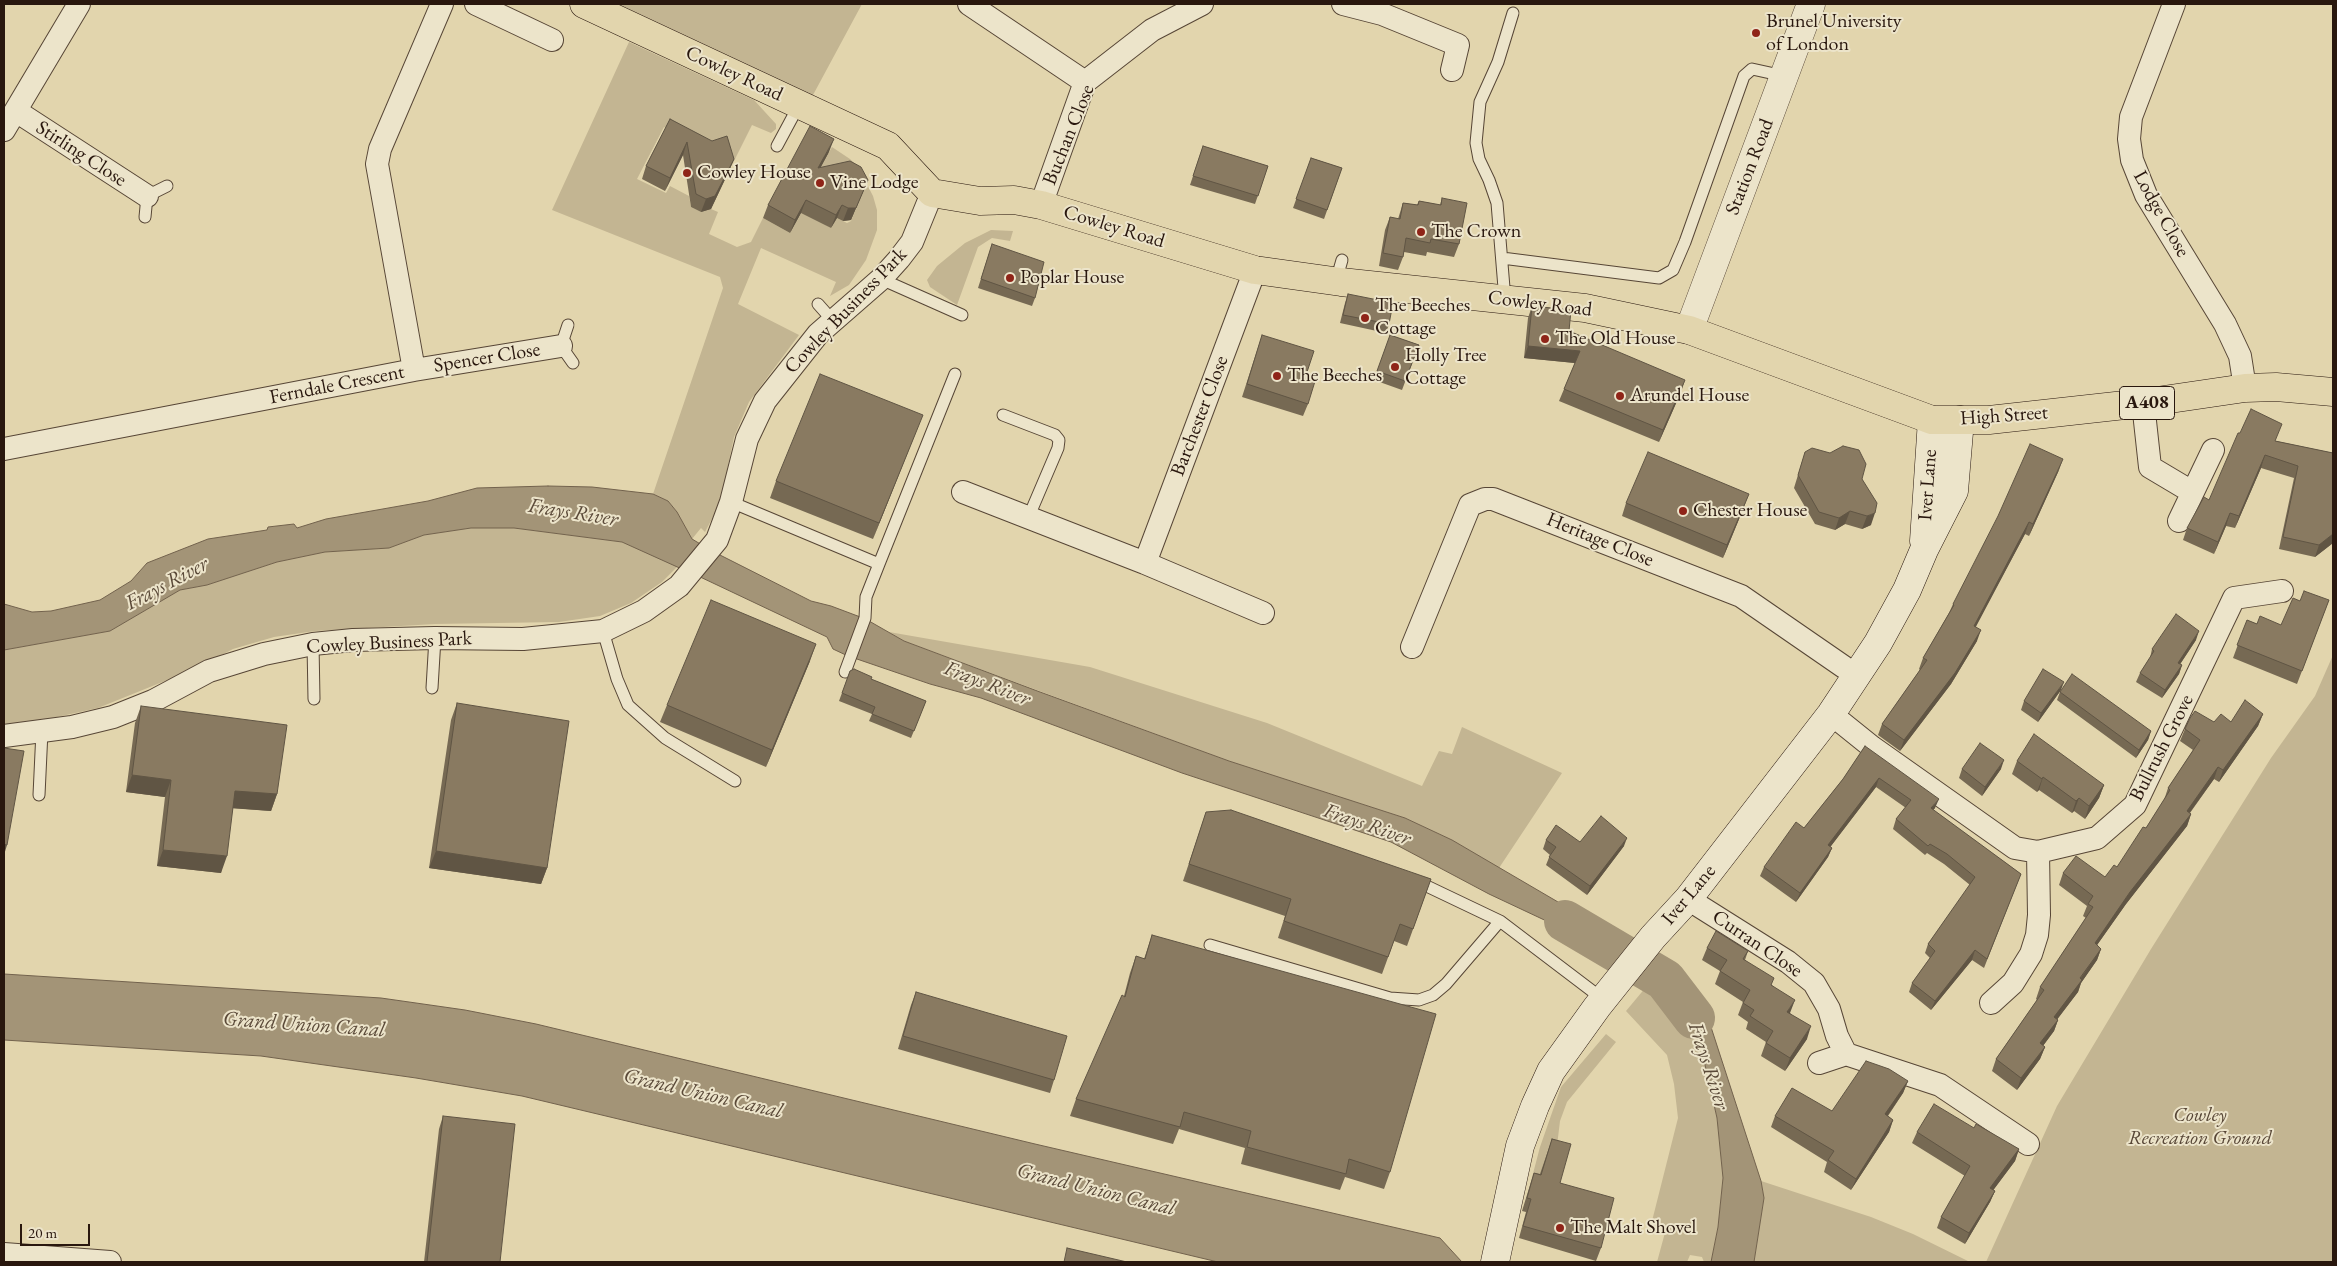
<!DOCTYPE html>
<style>
body{margin:0}
#map{position:relative;width:2337px;height:1266px;overflow:hidden;background:#e2d5ad;font-family:"EB Garamond",serif}
canvas{display:block}
.frame{position:absolute;inset:0;border:5px solid #29170e;pointer-events:none}
.scale{position:absolute;left:20px;top:1224px;width:70px;height:22px;box-sizing:border-box;border:2px solid #29170e;border-top:0;padding-left:6px;font-size:15px;line-height:18px;white-space:nowrap;color:#29170e;-webkit-text-stroke:4px #ece4ca;paint-order:stroke}
</style>
<div id="map">
<canvas width="2337" height="1266"></canvas>
<div class="frame"></div>
<div class="scale">20 m</div>
</div>
<script>
const ctx = document.querySelector('canvas').getContext('2d');
ctx.lineJoin = 'round';
function paint(path, color) { ctx.fillStyle = color; ctx.fill(path, 'evenodd'); }
const poly = rows => new Path2D(rows.map(r => 'M' + r).join(''));
function trace(path, color, width, dash) { ctx.strokeStyle = color; ctx.lineWidth = width; ctx.lineCap = dash ? 'butt' : 'round'; ctx.setLineDash(dash || []); ctx.stroke(path); }
function write(font, color, halo, rows, align = 'center') {
  ctx.font = font + ' "EB Garamond",serif'; ctx.lineWidth = 4; ctx.setLineDash([]); ctx.textBaseline = 'middle'; ctx.strokeStyle = halo; ctx.fillStyle = color; for (const [text, x, y, turn = 0] of rows) {
    ctx.save(); ctx.translate(x, y); ctx.rotate((+turn || 0) * Math.PI / 180); ctx.textAlign = isNaN(turn) ? turn : align; if (halo) ctx.strokeText(text, 0, 0); ctx.fillText(text, 0, 0); ctx.restore();
  }
}
const green = poly([
 [590,4,862,4,806,108],
 [629,42,754,100,776,124,776,129,771,133,752,125,732,165,664,127,637,179,666,193,670,186,689,196,691,207,701,212,711,209,718,212,709,234,737,247,751,242,763,218,790,233,808,201,826,225,831,228,837,218,847,223,851,221,863,192,821,167,832,147,850,159,858,167,873,196,877,210,877,230,866,260,849,285,830,296,836,282,761,248,738,304,799,335,749,402,734,437,724,485,716,511,705,532,701,528,692,539,677,512,668,501,653,494,723,288,720,277,552,210],
 [991,230,1013,231,1010,241,992,238,978,247,957,305,930,287,927,280,937,266,965,243],
 [471,528,514,528,622,542,678,566,662,582,631,603,600,616,559,622,435,624,315,631,274,637,233,649,197,668,98,708,48,719,4,725,4,650,110,631,180,590,207,585,277,562,325,552,389,548,424,535],
 [889,632,1090,667,1267,723,1422,786,1439,751,1452,754,1462,727,1562,773,1499,868,1452,840,1405,818,1229,761,904,641],
 [2333,655,2333,1262,1986,1262,2057,1106,2151,949,2271,758,2315,696],
 [1646,987,1693,1030,1701,1047,1717,1118,1723,1178,1718,1227,1711,1262,1704,1262,1702,1257,1690,1255,1687,1262,1657,1262,1666,1229,1651,1225,1678,1118,1674,1084,1667,1055,1626,1011],
 [1606,1034,1616,1042,1567,1102,1560,1121,1556,1154,1536,1187,1530,1185,1540,1147,1561,1087],
 [1761,1181,1871,1217,1913,1234,1970,1262,1754,1262,1764,1198]
]);
const water = poly([
 [548,486,592,487,653,494,668,501,677,512,692,539,702,545,684,570,622,542,514,528,471,528,424,535,389,548,325,552,277,562,207,585,180,590,110,631,4,650,4,604,32,612,51,611,100,600,131,581,147,563,208,539,267,530,268,527,294,524,297,528,326,519,428,501,477,488,548,486],
 [714,552,811,601,831,606,863,618,848,656,833,649,827,637,696,575,714,552],
 [869,621,904,641,1040,692,1229,761,1405,818,1452,840,1623,940,1606,959,1555,925,1489,894,1391,842,1182,773,981,698,930,684,854,658,869,621],
 [1667,962,1699,998,1710,1024,1761,1181,1764,1198,1754,1262,1711,1262,1718,1227,1723,1178,1717,1118,1701,1047,1693,1030,1646,987,1667,962],
 [4,974,381,998,465,1010,536,1024,1035,1144,1440,1238,1462,1262,1218,1262,522,1096,416,1078,261,1056,4,1040,4,974]
]);
const river = poly([
 [1565,921,1665,980,1694,1018]
]);
const service = poly([
 [777,146,799,105],
 [145,217,147,196,167,186],
 [1502,258,1659,278,1673,270,1685,242,1744,76,1752,69,1784,76],
 [881,279,962,315],
 [1336,281,1342,260],
 [1505,300,1497,203,1489,180,1479,159,1476,143,1480,102,1498,62,1513,13],
 [818,304,833,321],
 [568,325,561,346,573,363],
 [1003,415,1055,435,1059,440,1058,448,1029,516],
 [731,502,879,564,955,374],
 [603,631,617,679,628,705,665,738,735,781],
 [313,644,314,699],
 [845,672,865,618,866,597,879,564],
 [432,688,435,638],
 [39,795,42,731],
 [1414,880,1500,921,1604,1000],
 [1210,945,1390,998,1419,1000,1433,995,1446,984,1500,921]
]);
const minor = poly([
 [476,4,552,40],
 [969,4,1085,82],
 [1343,4,1382,14,1458,45,1452,70],
 [2174,4,2131,117,2129,139,2132,160,2146,195,2225,324,2240,356,2245,388],
 [16,111,147,196],
 [4,130,79,4],
 [1041,205,1085,82,1152,30,1202,4],
 [414,370,561,346],
 [2143,403,2150,467,2192,492],
 [4,449,414,370,377,164,380,149,442,4],
 [963,492,1145,563,1263,613],
 [2179,521,2213,450],
 [1145,563,1255,270],
 [1412,647,1470,505,1485,499,1493,499,1741,596,1857,676],
 [1831,714,1872,747,2015,848,2038,852,2097,838,2135,805,2234,598,2282,591],
 [4,736,72,727,113,717,153,701,209,671,264,654,313,644,353,640,435,638,523,639,603,631,644,611,679,586,717,540,731,502,747,439,765,401,818,334,881,279,899,259,912,242,932,193],
 [1688,899,1788,962,1814,983,1829,1009,1837,1036,1846,1054,1940,1085,2028,1144],
 [1991,1003,2013,983,2031,954,2037,935,2039,915,2038,852],
 [1819,1063,1846,1054],
 [4,1254,110,1262]
]);
const tertiary = poly([
 [1689,330,1811,4]
]);
const secondary = poly([
 [1924,541,1932,420],
 [1495,1262,1520,1146,1535,1106,1551,1071,1597,1007,1653,937,1688,899,1831,714,1878,643,1907,590,1924,550,1954,491,1960,420]
]);
const primary = poly([
 [584,4,888,146,932,193,980,201,1014,200,1041,205,1255,270,1341,282,1585,308,1689,330,1932,420,1989,420,2143,403,2245,388,2276,387,2333,392]
]);
const wall = poly([
 [670,119,734,159,729,171,711,209,701,212,691,207,683,155,665,191,642,179,646,166],
 [1203,146,1268,166,1255,204,1190,185],
 [829,152,821,167,868,180,851,220,843,221,837,218,831,228,801,213,790,233,763,218,768,205],
 [1311,158,1342,168,1324,219,1293,208],
 [1442,198,1459,244,1454,257,1427,252,1426,256,1404,252,1403,257,1398,270,1379,266,1385,230,1390,217,1398,219,1403,203,1417,205,1419,201,1440,205],
 [992,244,1035,298,1032,306,978,288],
 [1348,294,1389,324,1386,333,1340,323,1345,303],
 [1532,306,1569,331,1681,392,1659,442,1559,401,1575,363,1524,358,1528,318],
 [1262,335,1308,404,1303,416,1242,397],
 [1390,335,1419,345,1402,390,1374,380],
 [916,432,873,539,770,498,776,481],
 [2276,441,2333,453,2333,543,2315,557,2279,549,2294,478,2261,468,2235,528,2226,526,2214,554,2183,540,2187,528,2209,500],
 [1805,452,1862,479,1871,525,1862,529,1845,524,1835,530,1815,524,1794,488],
 [2059,470,2029,536,2025,534,1975,627,1977,641,1951,684,1900,751,1878,735,1882,724,1920,670,1919,669,1923,658,1949,613,1953,604],
 [1626,503,1744,507,1723,558,1622,516],
 [2329,600,2297,684,2233,658,2247,620,2257,624,2281,625,2300,601],
 [2196,640,2180,664,2182,665,2179,674,2162,698,2136,682,2140,673,2150,658,2152,649],
 [810,661,766,767,660,722,667,705],
 [850,671,926,701,911,738,869,721,872,714,839,701],
 [2061,690,2038,722,2021,710,2024,701],
 [2060,692,2151,731,2148,740,2136,758,2057,700],
 [457,703,547,868,541,884,429,868,451,720],
 [141,706,277,794,271,811,233,808,221,873,157,866,165,797,126,792,135,723],
 [2263,714,2258,726,2219,782,2214,779,2190,813,2191,814,2187,826,2126,904,2097,945,2101,949,2097,960,2081,983,2078,992,2057,1019,2058,1020,2054,1031,2043,1046,2045,1047,2040,1059,2017,1090,1992,1071,1996,1059,2037,1000,2036,999,2040,987,2086,918,2083,916,2087,906,2059,885,2063,873,2105,877,2117,867,2146,828,2164,800,2168,788,2193,750,2180,741,2185,729,2214,722,2231,722],
 [1865,746,1935,808,1933,810,2021,874,1984,968,1972,960,1931,1010,1909,992,1912,983,1930,958,1925,953,1928,944,1970,885,1944,864,1927,853,1925,855,1893,829,1896,819,1906,808,1876,787,1830,847,1832,848,1828,857,1796,902,1760,876,1764,867,1804,828,1843,779],
 [2017,761,2104,785,2099,798,2085,819,2074,811,2072,813,2039,790,2037,792,2012,774],
 [1962,769,2001,769,1982,796,1959,778],
 [1206,812,1431,879,1407,946,1394,941,1382,974,1278,938,1285,916,1183,881],
 [1546,840,1580,842,1624,846,1587,895,1546,865,1550,855,1543,849],
 [1152,935,1390,1172,1384,1189,1345,1177,1340,1190,1241,1164,1245,1148,1179,1129,1173,1144,1070,1116,1076,1099,1124,996,1130,973,1136,956,1144,959],
 [1707,948,1748,951,1745,960,1772,985,1807,1039,1785,1071,1761,1056,1766,1042,1746,1029,1748,1022,1738,1015,1743,1002,1715,984,1720,971,1702,960],
 [916,992,1054,1080,1050,1093,898,1049,911,1005],
 [1908,1081,1903,1093,1888,1116,1893,1120,1889,1132,1851,1190,1824,1172,1827,1162,1771,1127,1775,1116,1832,1111],
 [443,1116,500,1262,424,1262,439,1129],
 [1974,1128,2019,1149,2015,1161,1993,1190,1995,1191,1990,1202,1965,1244,1937,1228,1941,1217,1965,1176,1912,1143,1917,1132],
 [1552,1139,1560,1183,1601,1248,1596,1261,1519,1238,1526,1212,1522,1211,1530,1185,1534,1173,1540,1174]
]);
const shadedWall = poly([
 [834,139,829,152,813,181,818,168],
 [687,142,683,155,665,191,670,178],
 [734,159,729,171,711,209,701,212,706,199],
 [868,180,851,220,843,221,848,208],
 [806,200,801,213,790,233,795,220],
 [842,205,837,218,831,228,836,215],
 [1528,346,1580,351,1575,363,1524,358],
 [1685,380,1681,392,1659,442,1663,430],
 [923,415,916,432,873,539,879,523],
 [2265,455,2261,468,2235,528,2239,516],
 [2063,459,2059,470,2029,536,2033,524],
 [1749,494,1744,507,1723,558,1727,545],
 [1850,511,1845,524,1835,530,1839,518],
 [1875,513,1871,525,1862,529,1867,516],
 [2230,513,2226,526,2214,554,2218,542],
 [2029,522,2025,534,1970,638,1974,626],
 [2333,534,2333,543,2315,557,2319,545],
 [1981,630,1977,641,1951,684,1900,751,1904,740],
 [2199,631,2196,640,2175,672,2178,663],
 [816,644,810,661,766,767,772,750],
 [2182,665,2179,674,2162,698,2165,690],
 [2064,682,2061,690,2038,722,2041,713],
 [2263,714,2258,726,2219,782,2223,770],
 [2151,731,2148,740,2136,758,2139,750],
 [2004,760,2001,769,1982,796,1985,787],
 [2218,767,2214,779,2182,823,2187,811],
 [132,775,171,780,165,797,126,792],
 [2043,777,2039,790,2037,792,2042,779],
 [1879,778,1876,787,1825,854,1828,845],
 [2104,785,2099,798,2085,819,2089,806],
 [235,791,277,794,271,811,229,808],
 [2079,798,2074,811,2072,813,2076,801],
 [1939,799,1935,808,1927,817,1931,808],
 [2191,814,2187,826,2126,904,2090,955,2095,943,2130,892],
 [1627,838,1624,846,1587,895,1590,886],
 [4,844,7,845,4,855],
 [1832,848,1828,857,1796,902,1800,893],
 [163,850,227,856,221,873,157,866],
 [436,851,547,868,541,884,429,868],
 [2101,949,2097,960,2081,983,2078,992,2050,1029,2054,1017],
 [1975,950,1972,960,1931,1010,1935,1001],
 [1795,1000,1790,1013,1783,1025,1787,1012],
 [2058,1020,2054,1031,2036,1055,2040,1043],
 [1811,1026,1807,1039,1785,1071,1790,1058],
 [2045,1047,2040,1059,2017,1090,2021,1078],
 [1908,1081,1903,1093,1881,1125,1885,1114],
 [1893,1120,1889,1132,1851,1190,1856,1179],
 [2019,1149,2015,1161,1986,1200,1990,1188],
 [1995,1191,1990,1202,1965,1244,1969,1233]
]);
const building = poly([
 [670,119,712,141,727,136,734,159,715,196,706,199,696,194,687,142,670,178,646,166,670,119],
 [810,126,834,139,818,168,850,161,861,167,868,180,856,208,848,208,842,205,836,215,806,200,795,220,768,205,810,126],
 [1203,146,1268,166,1258,196,1193,176,1203,146],
 [1311,158,1342,168,1327,210,1296,199,1311,158],
 [1442,198,1467,203,1459,244,1431,239,1430,243,1406,238,1403,257,1383,253,1390,217,1400,219,1403,203,1418,205,1419,201,1441,205,1442,198],
 [992,244,1044,262,1035,298,981,279,992,244],
 [1348,294,1393,303,1389,324,1343,315,1348,294],
 [1532,306,1571,310,1569,331,1685,380,1663,430,1564,389,1580,351,1528,346,1532,306],
 [1262,335,1314,351,1306,375,1316,378,1308,404,1247,384,1262,335],
 [1390,335,1419,345,1405,381,1377,371,1390,335],
 [820,374,923,415,879,523,776,481,820,374],
 [2251,409,2282,424,2275,441,2333,453,2333,534,2319,545,2283,537,2298,466,2265,455,2239,516,2230,513,2218,542,2187,528,2204,497,2209,500,2238,433,2240,433,2251,409],
 [2030,444,2063,459,2033,524,2029,522,1974,626,1981,630,1955,673,1904,740,1882,724,1927,660,1923,658,1954,605,1953,604,1998,516,2030,444],
 [1843,446,1859,450,1866,464,1862,479,1877,503,1875,513,1867,516,1850,511,1839,518,1819,512,1798,475,1805,452,1812,448,1830,453,1843,446],
 [1648,452,1749,494,1727,545,1626,503,1648,452],
 [2304,591,2329,600,2302,671,2237,645,2247,620,2257,624,2260,616,2281,625,2293,598,2300,601,2304,591],
 [711,600,816,644,772,750,667,705,711,600],
 [2176,614,2199,631,2178,663,2182,665,2165,690,2140,673,2154,651,2152,649,2176,614],
 [854,669,872,677,871,679,926,701,914,731,872,714,875,707,842,693,850,671,854,669],
 [2043,669,2064,682,2041,713,2024,701,2043,669],
 [2072,674,2151,731,2139,750,2060,692,2072,674],
 [2245,700,2263,714,2223,770,2218,767,2187,811,2191,814,2130,892,2095,943,2101,949,2080,978,2082,980,2054,1017,2058,1020,2040,1043,2045,1047,2021,1078,1996,1059,2044,990,2040,987,2093,907,2088,904,2093,896,2063,873,2076,856,2105,877,2114,865,2117,867,2143,827,2146,828,2170,790,2168,788,2200,740,2185,729,2190,718,2195,711,2214,722,2221,714,2231,722,2245,700],
 [457,703,569,721,547,868,436,851,457,703],
 [141,706,287,725,277,794,235,791,227,856,163,850,171,780,132,775,141,706],
 [2034,734,2104,785,2089,806,2079,798,2076,801,2043,777,2042,779,2017,761,2034,734],
 [1980,743,2004,760,1985,787,1962,769,1980,743],
 [1865,746,1939,799,1931,808,2021,874,1987,959,1975,950,1935,1001,1912,983,1935,951,1928,944,1975,877,1947,854,1930,844,1928,846,1896,819,1911,800,1879,778,1828,845,1832,848,1800,893,1764,867,1796,822,1804,828,1843,779,1865,746],
 [4,748,24,751,7,845,4,844,4,748],
 [1231,810,1431,879,1413,929,1400,924,1388,957,1284,921,1291,899,1189,864,1206,812,1231,810],
 [1601,816,1627,838,1590,886,1549,857,1556,847,1546,840,1556,825,1580,842,1601,816],
 [1716,931,1748,951,1743,959,1774,978,1771,985,1795,1000,1787,1012,1811,1026,1790,1058,1766,1043,1773,1031,1750,1016,1754,1010,1743,1003,1750,990,1720,971,1727,960,1707,948,1716,931],
 [1152,935,1436,1014,1390,1172,1349,1159,1346,1174,1247,1147,1251,1131,1184,1112,1180,1127,1076,1099,1122,995,1125,997,1136,956,1145,959,1152,935],
 [916,992,1067,1036,1054,1080,903,1036,916,992],
 [1866,1061,1889,1069,1908,1081,1885,1114,1893,1120,1856,1179,1828,1160,1834,1151,1775,1116,1792,1088,1832,1111,1866,1061],
 [1934,1104,1974,1128,1976,1124,2019,1149,1990,1188,1995,1191,1969,1233,1941,1217,1970,1166,1917,1132,1934,1104],
 [443,1116,515,1124,500,1262,427,1262,443,1116],
 [1552,1139,1571,1144,1560,1183,1614,1198,1601,1248,1523,1226,1531,1199,1527,1198,1534,1173,1541,1175,1552,1139],
 [1067,1248,1127,1262,1064,1262,1067,1248]
]);
const markers = [
 [1756,33,5,"#8f2418"],
 [687,173,5,"#8f2418"],
 [820,183,5,"#8f2418"],
 [1421,232,5,"#8f2418"],
 [1010,278,5,"#8f2418"],
 [1365,318,5,"#8f2418"],
 [1545,339,5,"#8f2418"],
 [1395,367,5,"#8f2418"],
 [1277,376,5,"#8f2418"],
 [1620,396,5,"#8f2418"],
 [1683,511,5,"#8f2418"],
 [1560,1228,5,"#8f2418"]
];
const shields = [
 [2147,403,55]
];
const shieldNames = [
 ["A408",2147,403]
];
const poiNames = [
 ["Brunel University",1766,22],
 ["of London",1766,45],
 ["Cowley House",697,173],
 ["Vine Lodge",830,183],
 ["The Crown",1431,232],
 ["Poplar House",1020,278],
 ["The Beeches",1375,306],
 ["Cottage",1375,329],
 ["The Old House",1555,339],
 ["Holly Tree",1405,356],
 ["Cottage",1405,379],
 ["The Beeches",1287,376],
 ["Arundel House",1630,396],
 ["Chester House",1693,511],
 ["The Malt Shovel",1570,1228]
];
const streetNames = [
 ["Cowley Road",734,74,25],
 ["Buchan Close",1069,135,-68],
 ["Stirling Close",81,154,33],
 ["Station Road",1750,167,-69],
 ["Lodge Close",2161,214,61],
 ["Cowley Road",1114,227,17],
 ["Cowley Road",1540,304,7],
 ["Cowley Business Park",846,311,-46],
 ["Spencer Close",487,358,-9],
 ["Ferndale Crescent",337,385,-11],
 ["Barchester Close",1200,416,-69],
 ["High Street",2004,416,-4],
 ["Iver Lane",1928,485,-86],
 ["Heritage Close",1600,540,22],
 ["Cowley Business Park",389,643,-3],
 ["Bullrush Grove",2162,748,-63],
 ["Iver Lane",1689,895,-50],
 ["Curran Close",1757,944,34]
];
const parkNames = [
 ["Cowley",2200,1116],
 ["Recreation Ground",2200,1139]
];
const waterNames = [
 ["Frays River",573,513,9],
 ["Frays River",167,584,-28],
 ["Frays River",987,684,21],
 ["Frays River",1367,825,19],
 ["Grand Union Canal",304,1025,4],
 ["Frays River",1708,1066,72],
 ["Grand Union Canal",703,1094,13],
 ["Grand Union Canal",1096,1190,14]
];
paint(green, '#c3b592');
paint(water, '#a39477');
trace(water, '#72624d', 1);
trace(river, '#a39477', 42);
trace(service, '#574636', 13);
trace(minor, '#574636', 24);
trace(tertiary, '#574636', 29);
trace(secondary, '#29170e', 29);
trace(primary, '#29170e', 29);
trace(service, '#ece4ca', 11);
trace(minor, '#ece4ca', 22);
trace(tertiary, '#ece4ca', 28);
trace(secondary, '#ece4ca', 28);
trace(primary, '#e2d5ad', 28);
paint(wall, '#766953');
paint(shadedWall, '#605544');
paint(building, '#897a61');
trace(building, '#605544', 1);
for (const [x, y, r, color] of markers) { const dot = new Path2D(); dot.arc(x, y, r, 0, 2 * Math.PI); ctx.fillStyle = color; ctx.fill(dot); trace(dot, '#ece4ca', 2); }
for (const [x, y, w] of shields) { const box = new Path2D(); box.roundRect(x - w / 2, y - 16.5, w, 33, 4); ctx.fillStyle = '#ece4ca'; ctx.fill(box); trace(box, '#29170e', 1); }
write('bold 19px', '#29170e', null, shieldNames);
write('20px', '#29170e', '#ece4ca', poiNames, 'left');
write('20px', '#29170e', '#ece4ca', streetNames);
write('italic 20px', '#574636', '#ece4ca', parkNames);
write('italic 21px', '#5a4938', '#ece4ca', waterNames);
</script>
